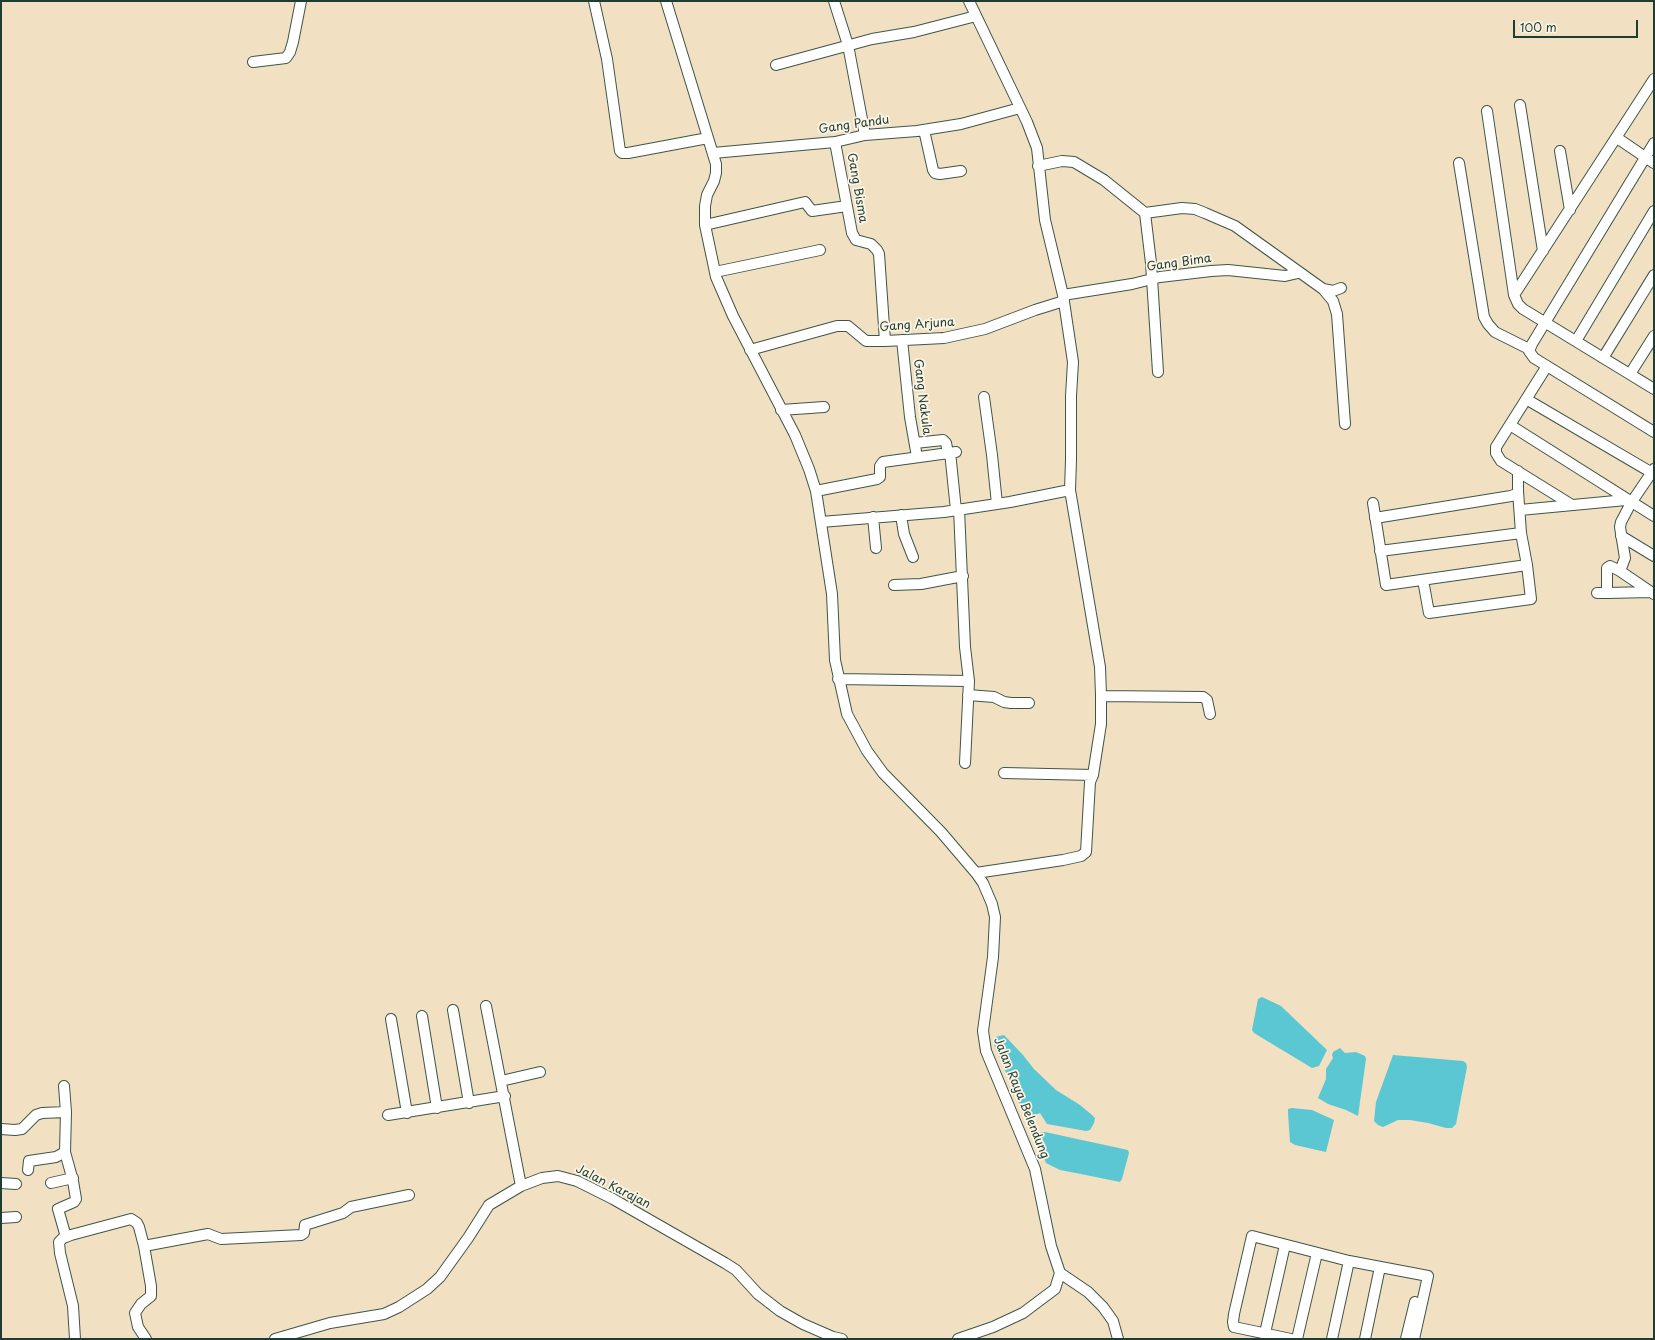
<!DOCTYPE html>
<style>
body{margin:0}
#map{position:relative;width:1655px;height:1340px;overflow:hidden;background:#f1e0c1;font-family:"Playpen Sans",sans-serif}
canvas{display:block}
.frame{position:absolute;inset:0;border:2px solid #1f3d34;pointer-events:none}
.scale{position:absolute;left:1513px;top:20px;width:125px;height:18px;box-sizing:border-box;border:2px solid #1f3d34;border-top:0;padding-left:5px;font-size:12px;line-height:14px;white-space:nowrap;color:#1f3d34;-webkit-text-stroke:3px #fcf5e5;paint-order:stroke}
</style>
<div id="map">
<canvas width="1655" height="1340"></canvas>
<div class="frame"></div>
<div class="scale">100 m</div>
</div>
<script>
const ctx = document.querySelector('canvas').getContext('2d');
ctx.lineJoin = 'round';
function paint(path, color) { ctx.fillStyle = color; ctx.fill(path, 'evenodd'); }
const poly = rows => new Path2D(rows.map(r => 'M' + r).join(''));
function trace(path, color, width, dash) { ctx.strokeStyle = color; ctx.lineWidth = width; ctx.lineCap = dash ? 'butt' : 'round'; ctx.setLineDash(dash || []); ctx.stroke(path); }
function write(font, color, halo, rows, align = 'center') {
  ctx.font = font + ' "Playpen Sans",sans-serif'; ctx.lineWidth = 3.5; ctx.setLineDash([]); ctx.textBaseline = 'middle'; ctx.strokeStyle = halo; ctx.fillStyle = color; for (const [text, x, y, turn = 0] of rows) {
    ctx.save(); ctx.translate(x, y); ctx.rotate((+turn || 0) * Math.PI / 180); ctx.textAlign = isNaN(turn) ? turn : align; if (halo) ctx.strokeText(text, 0, 0); ctx.fillText(text, 0, 0); ctx.restore();
  }
}
const water = poly([
 [1262,997,1281,1006,1327,1050,1319,1066,1312,1068,1254,1033,1252,1030,1258,999],
 [1004,1035,1023,1055,1034,1069,1056,1090,1080,1105,1092,1115,1095,1118,1094,1123,1090,1130,1086,1131,1047,1124,1040,1113,1031,1117,1026,1113,1022,1109,994,1045,995,1037],
 [1340,1048,1345,1053,1356,1052,1365,1056,1366,1059,1358,1116,1346,1110,1328,1104,1318,1098,1326,1079,1326,1069,1333,1058,1332,1055,1333,1052],
 [1393,1055,1463,1061,1466,1063,1467,1067,1456,1124,1452,1128,1446,1128,1428,1123,1410,1120,1398,1120,1383,1127,1378,1125,1374,1121,1376,1102],
 [1292,1108,1312,1110,1334,1120,1326,1152,1295,1145,1290,1142,1288,1113,1288,1109],
 [1045,1132,1128,1150,1129,1153,1122,1179,1120,1182,1081,1174,1060,1170,1046,1163,1035,1137,1036,1133]
]);
const minor = poly([
 [594,1,607,59,620,151,622,153,628,153,708,138],
 [666,1,716,164,716,173,714,181,707,195,705,206,705,225,716,277,733,316,795,435,809,469,816,491,832,594,835,660,847,714,867,751,883,773,941,832,976,873,983,883,992,904,995,917,993,957,983,1031,986,1051,1035,1169,1051,1246,1060,1273,1088,1292,1103,1307,1113,1321,1118,1339],
 [834,1,848,45,865,135],
 [969,1,1027,122,1037,148,1045,220,1063,295,1073,362,1071,396,1071,460,1070,490,1100,667,1101,695,1101,724,1093,775,1090,782,1086,852,1081,856,1063,860,976,873],
 [253,62,286,58,290,52,293,42,301,1],
 [776,65,872,39,914,32,976,16],
 [1520,105,1543,251],
 [1487,111,1514,295,1518,304,1523,309,1654,389],
 [924,130,933,170,935,173,940,174,961,171],
 [1620,140,1654,163],
 [835,142,852,233,856,240,871,244,877,250,879,254,885,341],
 [1654,143,1532,344,1529,351,1534,358,1654,432],
 [1560,151,1570,210],
 [713,153,835,142,865,135,917,131,961,124,1020,108],
 [1459,163,1484,317,1488,324,1495,332,1529,349],
 [1038,166,1062,161,1074,162,1104,180,1145,213,1151,263,1158,372],
 [1145,213,1182,208,1195,209,1205,213,1235,226,1323,289,1333,291,1341,288],
 [705,225,805,202,812,211,847,206],
 [715,272,820,250],
 [1323,289,1333,301,1337,314,1345,424],
 [1063,295,1132,284,1160,277,1211,271,1228,270,1285,276,1298,273],
 [1514,295,1654,79],
 [902,340,910,417,917,457],
 [1576,341,1654,211],
 [750,350,837,326,848,326,866,341,885,341,944,338,985,329,1035,310,1064,301],
 [1603,358,1654,275],
 [1547,366,1501,439,1496,447,1496,453,1501,461,1572,505],
 [1630,374,1654,336],
 [984,397,992,455,997,504],
 [1526,399,1654,474],
 [781,410,824,407],
 [1510,425,1654,516],
 [915,443,943,440,946,443,948,453],
 [950,452,956,510],
 [1654,469,1631,503,1621,522,1620,527,1625,558,1620,571,1654,594],
 [816,491,877,479,880,477,880,466,883,462,956,452],
 [1373,503,1386,585,1527,565,1521,533,1518,491],
 [959,509,965,647,969,681,965,763],
 [1520,510,1626,500],
 [901,515,904,534,913,557],
 [873,517,876,548],
 [1375,518,1511,496,1516,494,1518,491,1518,471],
 [821,522,944,512,1010,502,1070,490],
 [1621,536,1654,556],
 [1380,551,1521,533],
 [1620,571,1610,566,1607,568,1607,593,1651,592],
 [1423,580,1429,613,1531,599,1527,565],
 [894,585,921,584,963,576],
 [1597,593,1607,593],
 [838,679,969,681],
 [968,695,994,697,1004,702,1011,703,1029,703],
 [1101,696,1203,697,1207,700,1210,714],
 [1004,773,1093,775],
 [486,1006,521,1186],
 [453,1010,469,1103],
 [422,1016,437,1108],
 [391,1019,407,1113],
 [501,1081,540,1072],
 [388,1115,505,1096],
 [1,1129,15,1130,22,1129,36,1115,42,1113,66,1112],
 [65,1152,73,1181,76,1199,74,1202,58,1209,66,1237],
 [28,1170,29,1161,56,1157,65,1152,66,1112,64,1086],
 [1,1183,16,1184],
 [51,1183,73,1178],
 [1,1218,16,1217],
 [144,1246,208,1234,221,1239,301,1235,304,1233,305,1225,343,1213,351,1207,409,1195],
 [1265,1333,1285,1245],
 [75,1339,73,1306,60,1253,59,1242,63,1238,71,1235,131,1219,137,1223,139,1227,144,1246,151,1286,151,1296,141,1304,135,1313,138,1327,146,1339],
 [275,1339,330,1323,384,1314,399,1307,427,1289,440,1277,468,1238,489,1205,521,1186,542,1178,558,1176,577,1181,613,1199,725,1263,736,1270,758,1294,780,1311,803,1324,833,1337,842,1339],
 [958,1339,993,1327,1023,1313,1055,1289,1060,1273],
 [1291,1339,1234,1327,1233,1322,1234,1314,1252,1236,1349,1261,1428,1276,1414,1339],
 [1297,1339,1317,1253],
 [1332,1339,1349,1261],
 [1365,1339,1380,1267],
 [1406,1339,1415,1302]
]);
const streetNames = [
 ["Gang Pandu",854,125,-8],
 ["Gang Bisma",857,188,80],
 ["Gang Bima",1179,263,-8],
 ["Gang Arjuna",917,325,-4],
 ["Gang Nakula",922,397,83],
 ["Jalan Raya Belendung",1021,1098,68],
 ["Jalan Karajan",613,1187,27]
];
paint(water, '#5bc7d3');
trace(minor, '#3e5549', 12);
trace(minor, '#fff', 10);
write('12px', '#1f3d34', '#fcf5e5', streetNames);
</script>
